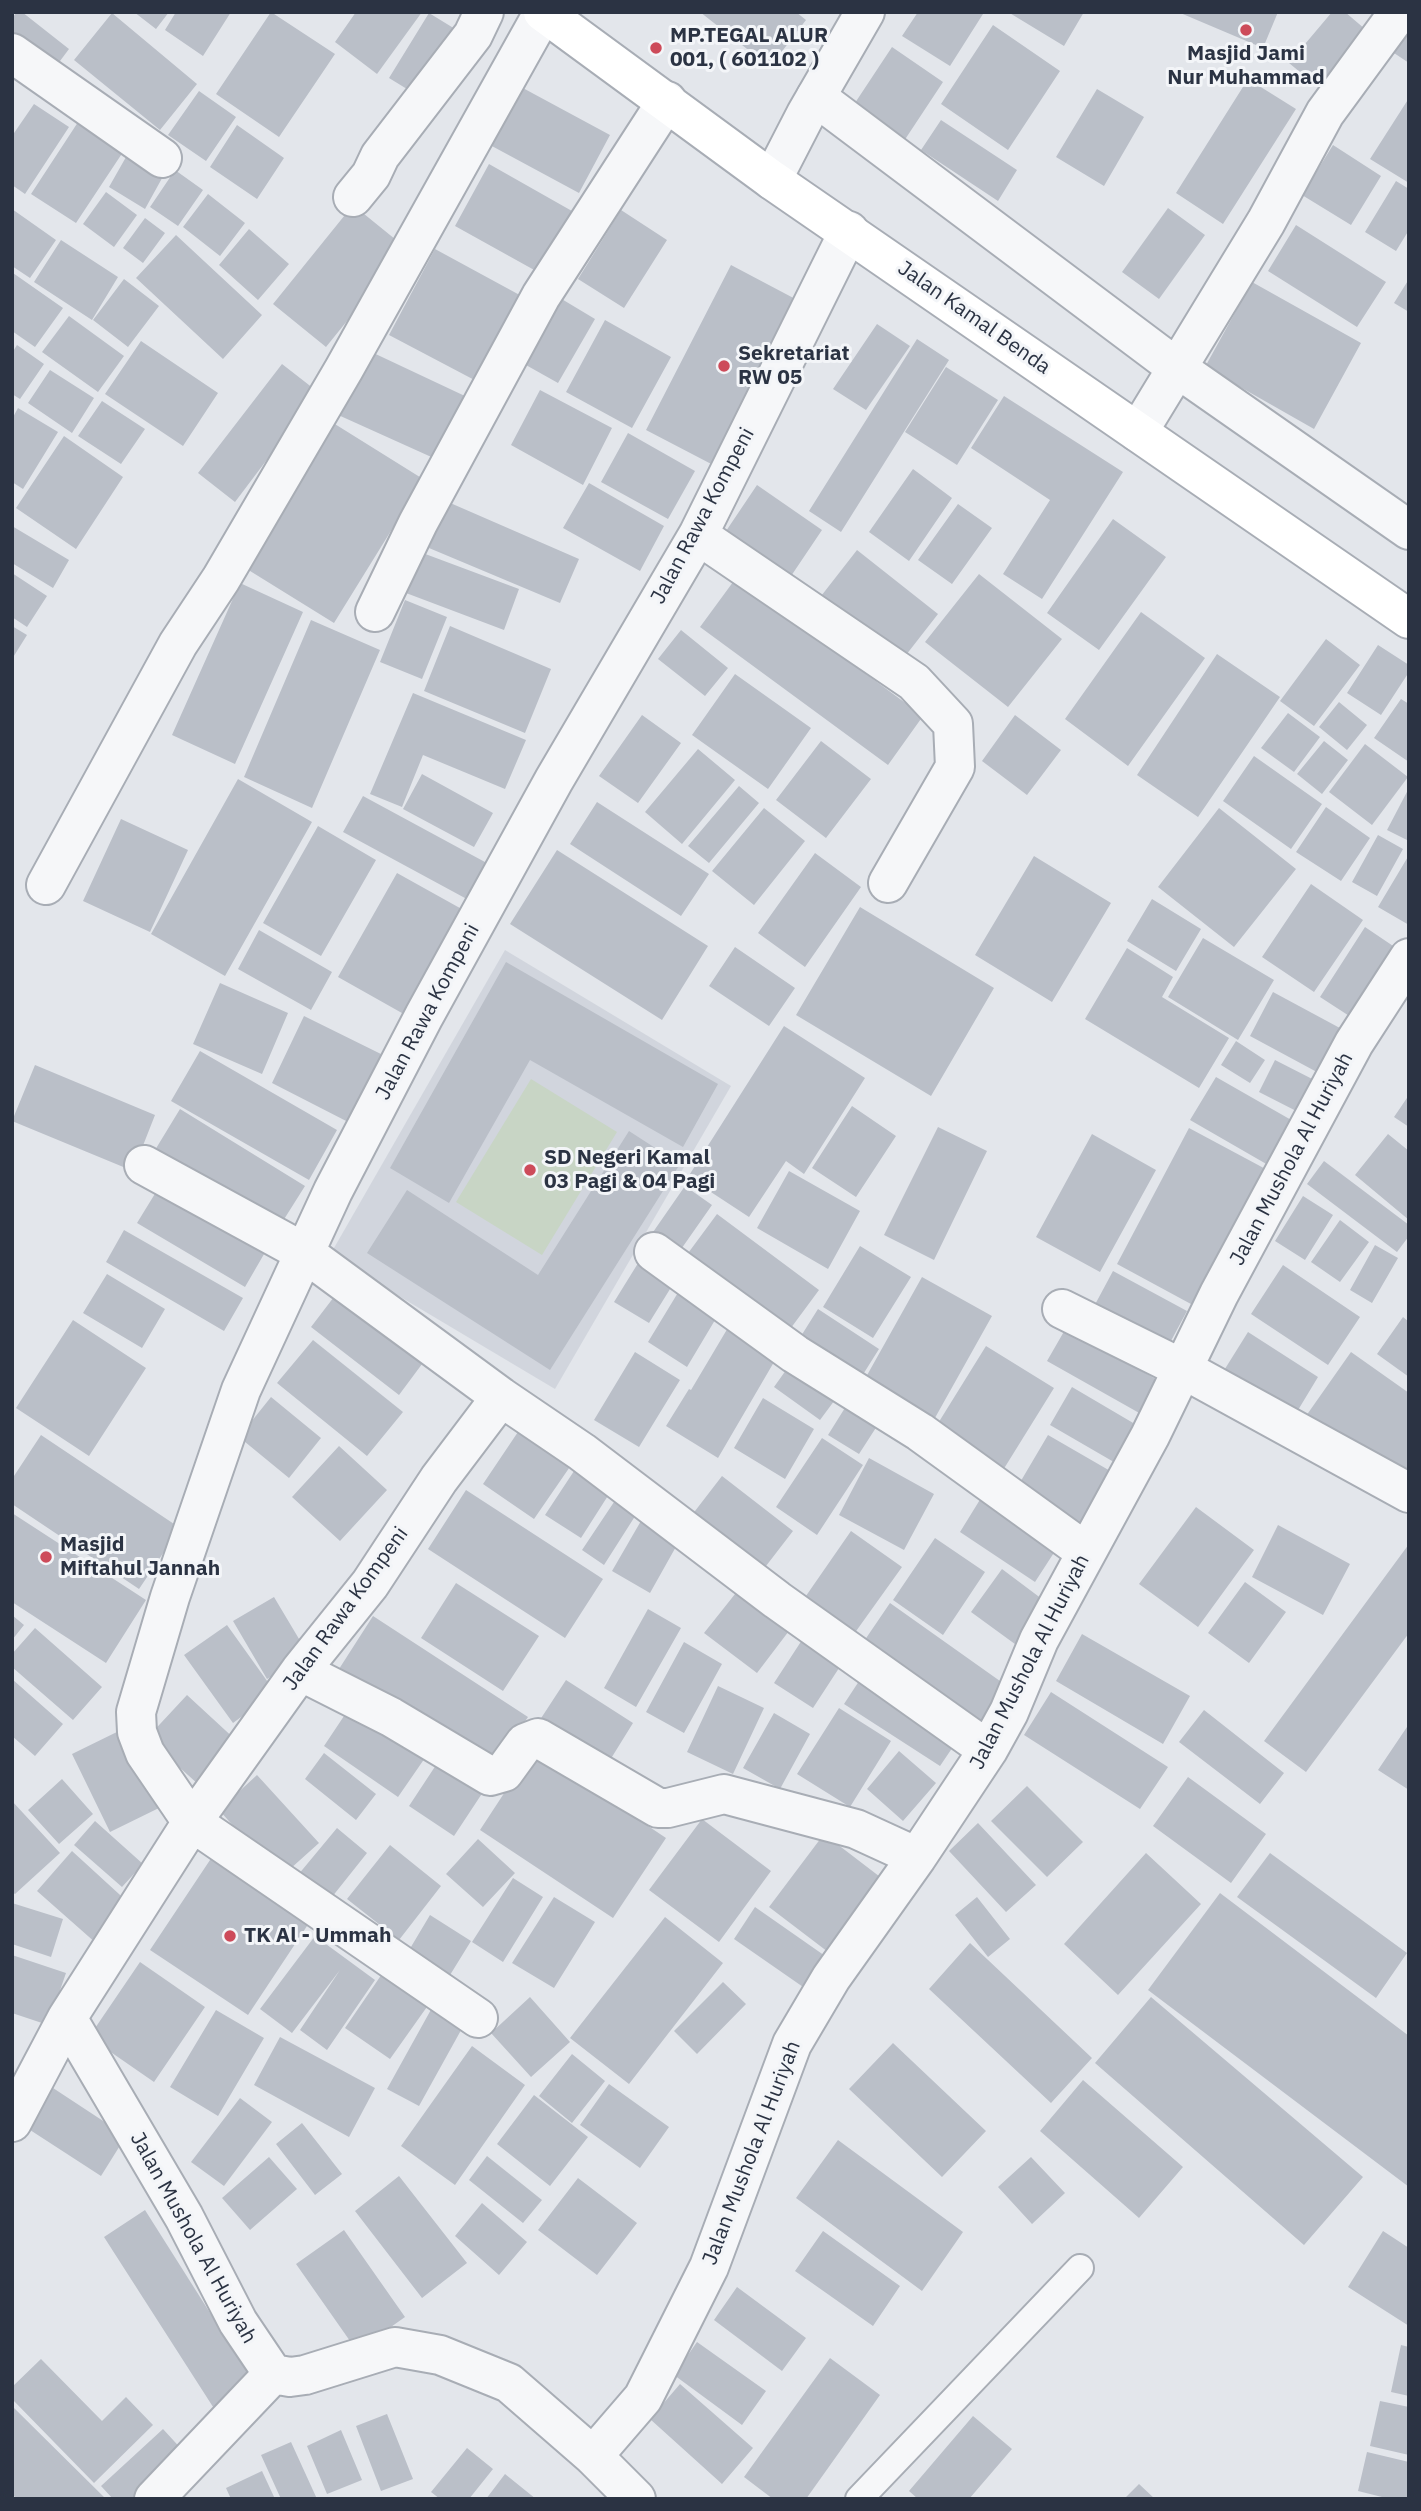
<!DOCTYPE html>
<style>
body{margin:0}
#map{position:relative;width:1421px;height:2511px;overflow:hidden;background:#e3e6eb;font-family:"IBM Plex Sans",sans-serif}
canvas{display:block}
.frame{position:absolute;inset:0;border:14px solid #2b3343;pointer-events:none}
</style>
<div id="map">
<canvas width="1421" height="2511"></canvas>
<div class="frame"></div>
</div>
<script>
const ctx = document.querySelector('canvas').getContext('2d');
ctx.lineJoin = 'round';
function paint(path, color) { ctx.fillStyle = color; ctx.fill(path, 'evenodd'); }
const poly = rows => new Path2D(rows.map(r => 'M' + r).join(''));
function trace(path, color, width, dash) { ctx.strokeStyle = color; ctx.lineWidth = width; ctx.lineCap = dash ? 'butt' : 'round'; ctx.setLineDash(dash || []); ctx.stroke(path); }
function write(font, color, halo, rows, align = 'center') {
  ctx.font = font + ' "IBM Plex Sans",sans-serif'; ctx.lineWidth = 6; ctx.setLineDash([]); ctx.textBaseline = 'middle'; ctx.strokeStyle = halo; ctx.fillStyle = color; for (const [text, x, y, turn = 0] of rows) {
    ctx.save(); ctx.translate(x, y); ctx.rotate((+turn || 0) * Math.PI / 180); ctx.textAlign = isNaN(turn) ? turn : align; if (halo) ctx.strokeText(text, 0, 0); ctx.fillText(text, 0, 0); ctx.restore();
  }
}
const built = poly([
 [505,950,731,1086,555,1389,330,1255]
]);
const green = poly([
 [531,1079,617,1132,542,1255,456,1202]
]);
const building = poly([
 [17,12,22,12,69,49,51,73,12,42,12,18],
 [134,12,169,12,156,29],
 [176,12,231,12,203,56,165,30],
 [271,12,335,54,279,137,216,94],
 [356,12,422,12,377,74,335,42],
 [700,12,796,12,806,20,770,67],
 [918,12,980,12,983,14,950,66,902,36],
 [1008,12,1084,12,1064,46],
 [1178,12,1278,12,1263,48],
 [1332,12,1345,12,1372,35,1324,92,1289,63],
 [112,13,197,84,160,130,74,60],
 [429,13,460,32,420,97,389,78],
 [1409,23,1409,63,1391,51],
 [993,25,1060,71,1008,150,941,104],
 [892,47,943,82,902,144,851,109],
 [1248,79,1296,109,1223,224,1176,193],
 [521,87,610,135,579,193,490,145],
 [1097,89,1144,117,1104,186,1056,157],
 [199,91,236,117,206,161,168,135],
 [1409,98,1409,183,1370,159],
 [34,104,69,127,25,194,12,185,12,136],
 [82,116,127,146,76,223,31,194],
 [941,120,1017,170,998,201,921,150],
 [237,125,284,158,257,199,210,167],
 [1333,145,1381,176,1351,225,1302,195],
 [130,150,166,171,145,209,109,187],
 [489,164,579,215,545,276,455,226],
 [175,170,203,190,178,226,150,207],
 [1396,181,1409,189,1409,230,1396,251,1365,232],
 [106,192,137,215,114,247,83,224],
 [208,194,245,223,220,256,183,227],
 [353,205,406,248,326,347,273,304],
 [1168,208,1205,235,1159,299,1122,272],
 [12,209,56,240,30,278,12,266],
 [621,210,667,240,624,308,578,279],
 [145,218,165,233,143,263,123,248],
 [1296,225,1386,282,1357,327,1268,271],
 [249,229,289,264,258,300,219,265],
 [176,235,262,315,223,359,136,278],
 [61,240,118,277,92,320,34,282],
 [435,249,527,299,482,384,389,335],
 [731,265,801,302,717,467,646,430],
 [13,273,63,308,35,347,12,331],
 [124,279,159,306,128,347,93,320],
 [1409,279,1409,312,1394,303],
 [1252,282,1361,343,1314,429,1205,367],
 [555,295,595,319,558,383,517,360],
 [69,316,124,356,98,392,42,352],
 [605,320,671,357,632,428,566,392],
 [877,324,910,346,866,410,833,389],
 [917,339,949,360,841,532,809,511],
 [141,341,218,393,183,446,105,394],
 [17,345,44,364,20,399,12,394,12,353],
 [365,349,467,397,438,460,336,414],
 [282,364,318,392,235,502,198,473],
 [946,367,998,400,957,465,905,432],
 [50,370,94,398,72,433,28,403],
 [540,390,612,428,583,485,511,445],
 [1004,396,1123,472,1042,599,1003,574,1050,500,971,448],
 [102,401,145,429,121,464,78,436],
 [18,408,58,432,23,489,12,482,12,419],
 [330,421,423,479,334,623,242,566],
 [628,433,695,471,668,519,601,482],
 [64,436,123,477,76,549,16,508],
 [913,469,952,498,909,561,869,532],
 [589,483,664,526,640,571,563,528],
 [757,485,822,530,785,585,720,540],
 [448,502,579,559,560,603,429,548],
 [958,504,992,528,952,584,918,560],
 [1113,519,1166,557,1099,650,1047,613],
 [12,526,69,560,53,588,12,563],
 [857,550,938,614,899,664,818,600],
 [420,552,519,589,504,630,406,593],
 [12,573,47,596,27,627,12,617],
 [979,574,1062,639,1008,707,925,642],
 [736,578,923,716,888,765,700,627],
 [240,583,303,612,235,764,172,735],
 [405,600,447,617,422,679,380,662],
 [1141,612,1205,658,1128,766,1065,719],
 [311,620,380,650,312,808,244,777],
 [12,626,27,635,12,659],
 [450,626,551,669,525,733,424,691],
 [681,630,728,668,705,696,658,659],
 [1326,639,1360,665,1314,726,1280,701],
 [1378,645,1409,665,1409,672,1381,715,1347,693],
 [1217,654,1280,697,1198,817,1137,775],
 [735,674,811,728,768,789,692,735],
 [413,693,526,740,505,789,423,755,402,807,370,794],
 [1401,699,1409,704,1409,762,1374,738],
 [1339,702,1367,725,1347,750,1319,727],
 [1288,713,1320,737,1294,772,1261,748],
 [642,715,681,743,638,803,599,776],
 [1015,715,1061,750,1027,795,982,761],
 [821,741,871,779,826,838,776,800],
 [1324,741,1348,760,1322,794,1297,774],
 [1365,744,1408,777,1372,825,1329,792],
 [698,749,735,780,682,844,645,812],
 [1254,756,1322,804,1291,849,1223,801],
 [422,774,493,813,474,847,403,809],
 [238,779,312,822,225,976,151,934],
 [739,786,759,803,709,863,688,846],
 [1409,788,1409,841,1387,830],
 [363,796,496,868,476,904,343,832],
 [597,802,709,874,681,916,570,844],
 [1326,807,1370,838,1341,881,1296,852],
 [764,808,805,841,754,905,712,871],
 [1219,808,1296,869,1234,947,1158,887],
 [121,819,188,850,150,932,83,901],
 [318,826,376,860,321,956,263,923],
 [1378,835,1403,849,1377,896,1352,882],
 [557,850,708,946,662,1020,510,924],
 [815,853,861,887,805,967,758,933],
 [1409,855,1409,925,1378,907],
 [1034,856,1111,903,1052,1002,975,955],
 [397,873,467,912,409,1017,338,977],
 [1311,884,1363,920,1314,992,1262,957],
 [1152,899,1201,929,1176,971,1127,941],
 [860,907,994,988,931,1096,796,1015],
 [1365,927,1402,952,1357,1021,1320,997],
 [259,930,332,972,311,1010,238,969],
 [1203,938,1274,980,1238,1040,1168,997],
 [735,947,795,988,769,1026,709,986],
 [1127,948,1173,977,1162,997,1229,1038,1199,1088,1085,1019],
 [506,962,718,1084,683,1147,530,1060,449,1203,390,1168],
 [220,983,288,1013,262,1074,193,1044],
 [1273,992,1351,1034,1328,1078,1250,1036],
 [304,1016,385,1056,352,1124,272,1083],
 [784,1026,865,1078,804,1174,786,1161,749,1217,688,1177],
 [1236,1041,1265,1060,1250,1083,1221,1065],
 [200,1051,337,1130,309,1180,171,1101],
 [1275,1060,1324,1085,1308,1117,1259,1092],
 [35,1065,155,1115,133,1171,12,1121],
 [1216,1077,1300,1125,1275,1169,1190,1120],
 [1409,1095,1409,1127,1394,1117],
 [852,1106,896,1136,856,1197,812,1168],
 [180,1109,305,1186,276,1232,152,1155],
 [938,1127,987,1151,934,1260,884,1235],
 [1189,1128,1273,1173,1202,1310,1117,1264],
 [629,1131,680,1164,550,1370,367,1253,407,1190,538,1275],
 [1092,1134,1156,1170,1100,1272,1036,1237],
 [1388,1134,1409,1151,1409,1220,1355,1175],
 [1324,1161,1409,1225,1409,1236,1397,1252,1307,1184],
 [789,1171,860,1211,828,1269,757,1228],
 [164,1179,271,1242,245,1287,137,1223],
 [685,1186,712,1205,677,1255,651,1235],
 [1303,1196,1333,1215,1305,1260,1275,1241],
 [717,1214,819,1290,785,1336,683,1260],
 [1340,1220,1369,1242,1340,1282,1311,1262],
 [124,1230,243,1298,224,1331,106,1262],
 [1375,1245,1398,1258,1372,1303,1350,1290],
 [860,1246,911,1277,873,1338,823,1307],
 [640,1260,675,1281,649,1323,614,1302],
 [1283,1265,1360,1317,1328,1365,1251,1314],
 [1113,1271,1187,1311,1165,1352,1091,1312],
 [107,1274,165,1309,142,1348,83,1313],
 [922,1277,992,1316,931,1425,861,1386],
 [682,1286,721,1310,687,1367,648,1342],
 [340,1289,428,1356,399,1395,311,1327],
 [818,1309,879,1349,857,1384,796,1344],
 [1403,1317,1409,1322,1409,1377,1377,1354],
 [73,1320,146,1368,89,1456,16,1408],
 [732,1321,781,1350,718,1458,666,1426,689,1389,691,1390],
 [1066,1328,1159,1381,1141,1414,1047,1361],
 [1248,1332,1318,1377,1289,1425,1218,1380],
 [313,1340,403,1412,367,1456,277,1383],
 [986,1346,1054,1388,1000,1475,932,1433],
 [635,1352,680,1380,639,1447,594,1420],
 [1351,1352,1409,1393,1409,1489,1306,1416],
 [796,1356,843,1389,820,1420,774,1387],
 [1072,1387,1140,1427,1119,1465,1050,1425],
 [271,1397,321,1438,289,1478,239,1437],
 [763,1398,814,1429,785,1479,734,1448],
 [848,1403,879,1423,859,1454,828,1435],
 [524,1423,576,1458,534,1519,483,1484],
 [41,1435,180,1528,139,1589,12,1504,12,1479],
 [1048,1435,1112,1472,1076,1534,1012,1496],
 [822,1438,863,1465,817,1535,776,1507],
 [339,1446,387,1490,340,1541,292,1497],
 [869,1458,934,1494,904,1550,839,1515],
 [576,1468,611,1491,581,1538,545,1515],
 [722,1476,793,1531,756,1579,685,1524],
 [466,1490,603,1579,565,1638,428,1549],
 [618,1496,639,1510,604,1565,582,1550],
 [981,1498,1057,1548,1035,1582,960,1532],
 [1196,1507,1254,1550,1198,1627,1139,1584],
 [12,1513,146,1600,106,1663,12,1602],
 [645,1514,682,1536,650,1593,612,1571],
 [1278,1525,1350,1564,1323,1615,1252,1577],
 [851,1531,902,1567,849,1641,799,1606],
 [935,1538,985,1572,943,1635,893,1600],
 [1409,1544,1409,1633,1306,1772,1264,1741],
 [1002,1569,1050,1605,1019,1647,971,1612],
 [1245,1582,1286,1612,1249,1663,1208,1633],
 [456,1583,539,1636,503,1691,421,1638],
 [743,1584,795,1623,757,1673,704,1633],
 [274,1597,308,1654,267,1679,233,1621],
 [890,1603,1007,1686,974,1733,858,1650],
 [648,1609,681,1628,636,1707,604,1688],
 [12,1615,24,1625,12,1640],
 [373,1616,528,1717,493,1769,339,1669],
 [227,1625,275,1692,233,1723,184,1655],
 [35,1628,102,1687,73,1720,12,1667,12,1654],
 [1082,1634,1190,1696,1163,1744,1056,1681],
 [802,1640,841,1665,813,1708,774,1683],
 [684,1642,722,1664,684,1733,646,1712],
 [865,1672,961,1735,940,1766,844,1704],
 [12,1679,63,1724,35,1756,12,1736],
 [566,1680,633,1723,602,1773,534,1729],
 [718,1686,764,1708,733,1774,687,1752],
 [1051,1692,1168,1767,1140,1809,1024,1735],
 [187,1695,238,1742,199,1785,147,1738],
 [352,1704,427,1755,398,1797,324,1746],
 [839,1708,891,1741,850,1807,797,1774],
 [1204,1710,1284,1773,1260,1804,1179,1742],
 [774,1713,810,1734,780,1789,743,1768],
 [1409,1724,1409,1790,1378,1770],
 [123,1729,161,1807,110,1832,72,1754],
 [533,1749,666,1838,613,1918,480,1830],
 [899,1751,936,1783,903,1821,867,1789],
 [324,1753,376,1794,356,1820,305,1779],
 [440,1759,485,1789,454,1836,409,1806],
 [257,1775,319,1843,280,1878,219,1810],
 [1188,1777,1266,1834,1231,1883,1153,1826],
 [62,1779,93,1814,59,1844,28,1810],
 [1027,1786,1083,1842,1047,1877,991,1821],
 [12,1801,60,1853,15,1894,12,1892],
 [702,1819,771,1871,719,1942,649,1890],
 [95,1821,143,1864,122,1887,74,1845],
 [978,1823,1036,1885,1006,1912,949,1851],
 [337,1828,367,1853,324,1907,293,1881],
 [824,1834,888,1883,832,1955,769,1907],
 [478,1839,515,1873,483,1907,446,1874],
 [390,1845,441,1886,399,1940,347,1899],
 [72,1851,131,1905,97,1944,37,1891],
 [1146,1853,1201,1904,1118,1995,1064,1944],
 [1270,1853,1407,1953,1376,1998,1237,1897],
 [212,1857,309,1923,248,2015,150,1950],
 [513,1878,543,1897,503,1962,472,1942],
 [1220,1893,1409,2036,1409,2187,1148,1990],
 [554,1897,595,1922,554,1988,512,1963],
 [977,1897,1010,1939,988,1957,955,1915],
 [12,1903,63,1919,51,1957,12,1944],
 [755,1907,828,1958,806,1989,734,1939],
 [430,1915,471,1941,442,1988,402,1962],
 [665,1917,723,1963,629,2084,570,2038],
 [315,1936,375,1980,327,2050,300,2030,340,1970,292,2033,260,2009],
 [970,1943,1092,2058,1051,2103,929,1989],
 [12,1955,66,1973,48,2025,12,2013],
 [140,1962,205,2007,154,2082,89,2037],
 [384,1971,429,2004,390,2059,345,2028],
 [723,1982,746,2004,697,2054,674,2031],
 [530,1997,570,2042,531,2077,491,2033],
 [1151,1997,1363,2177,1304,2245,1095,2063],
 [433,2006,465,2023,419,2106,387,2089],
 [216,2010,264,2038,218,2116,170,2087],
 [280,2037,375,2088,349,2137,254,2085],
 [893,2043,986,2131,942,2177,849,2089],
 [472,2046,525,2085,455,2185,401,2146],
 [572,2054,605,2081,572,2123,539,2096],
 [1083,2080,1183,2167,1139,2218,1040,2131],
 [609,2084,669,2127,640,2168,580,2125],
 [53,2088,126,2136,101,2176,27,2128],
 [534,2095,588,2137,550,2186,497,2144],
 [240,2098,272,2122,224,2186,191,2162],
 [302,2123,342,2174,315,2195,276,2144],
 [838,2140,963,2232,922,2291,796,2198],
 [487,2156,542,2200,523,2223,469,2180],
 [269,2157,297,2189,250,2230,222,2198],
 [1031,2157,1065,2193,1032,2224,998,2187],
 [399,2176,467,2263,422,2298,355,2211],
 [578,2178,637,2223,597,2275,538,2230],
 [482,2203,527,2242,499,2275,455,2236],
 [145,2210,255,2384,215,2410,104,2237],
 [344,2230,405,2317,357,2351,296,2264],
 [823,2231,900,2286,873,2326,795,2271],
 [1383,2231,1409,2248,1409,2326,1348,2287],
 [737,2287,806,2338,782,2371,714,2320],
 [697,2342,766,2391,742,2425,674,2375],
 [1401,2345,1409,2347,1409,2396,1391,2392],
 [830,2358,880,2395,806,2499,773,2499,744,2477],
 [41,2359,102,2421,126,2397,153,2425,94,2483,12,2399,12,2387],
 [680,2384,753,2448,722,2484,650,2419],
 [1380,2401,1409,2407,1409,2455,1370,2446],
 [12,2406,106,2499,17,2499,12,2494],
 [387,2414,413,2479,381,2491,356,2426],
 [973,2416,1012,2449,969,2499,918,2499,909,2491],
 [163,2429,185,2453,136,2499,113,2499,101,2486],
 [341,2430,362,2480,327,2494,307,2446],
 [291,2442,317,2499,281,2499,261,2455],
 [467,2448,493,2469,469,2499,440,2499,431,2492],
 [1367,2452,1409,2462,1409,2499,1390,2499,1358,2491],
 [262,2471,275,2499,231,2499,226,2488],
 [505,2474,536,2499,486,2499],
 [1139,2484,1155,2499,1124,2499]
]);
const service = poly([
 [859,2499,1080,2268]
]);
const minor = poly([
 [12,53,162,158],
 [816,97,1177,368,1409,530],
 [353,197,371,175,380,156,473,35,484,12],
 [1138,432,1266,222,1325,113,1399,12],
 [698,535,914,682,953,724,955,767,888,883],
 [375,612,418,523,541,296,667,101],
 [46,885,178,644,221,579,344,369,543,13],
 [144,1165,305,1253,501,1397,582,1452,777,1600,988,1750],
 [654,1252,795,1354,920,1432,1086,1552],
 [1062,1309,1183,1369,1409,1493],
 [300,1671,391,1717,490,1776,504,1772,525,1743,538,1738,658,1808,668,1808,724,1794,856,1829,917,1857],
 [67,2018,184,2217,238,2322,273,2374,290,2377,305,2375,395,2347,440,2355,509,2383,593,2456,636,2499],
 [478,2018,192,1822,145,1753,137,1732,136,1712,170,1597,241,1390,333,1191,424,1016,554,780,698,535,849,231],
 [12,2122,67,2018,192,1822,300,1671,370,1584,439,1479,501,1397],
 [593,2456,643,2398,709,2267,792,2044,831,1978,917,1857,988,1750,1009,1712,1039,1640,1150,1436,1219,1294,1354,1043,1409,958],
 [154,2499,273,2374]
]);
const tertiary = poly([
 [772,180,806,114,865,12]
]);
const secondary = poly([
 [543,12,772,180,1409,619]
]);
const markers = [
 [1246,30,7,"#cd4b5a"],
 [656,48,7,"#cd4b5a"],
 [724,366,7,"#cd4b5a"],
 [530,1170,7,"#cd4b5a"],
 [46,1557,7,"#cd4b5a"],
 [230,1936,7,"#cd4b5a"]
];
const poiNames = [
 ["MP.TEGAL ALUR",670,36],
 ["001, ( 601102 )",670,60],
 ["Masjid Jami",1246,54,"center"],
 ["Nur Muhammad",1246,78,"center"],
 ["Sekretariat",738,354],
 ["RW 05",738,378],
 ["SD Negeri Kamal",544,1158],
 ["03 Pagi & 04 Pagi",544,1182],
 ["Masjid",60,1545],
 ["Miftahul Jannah",60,1569],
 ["TK Al - Ummah",244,1936]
];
const streetNames = [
 ["Jalan Kamal Benda",974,318,35],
 ["Jalan Rawa Kompeni",703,516,-62],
 ["Jalan Rawa Kompeni",428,1012,-62],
 ["Jalan Mushola Al Huriyah",1292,1159,-62],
 ["Jalan Rawa Kompeni",346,1609,-54],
 ["Jalan Mushola Al Huriyah",1030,1662,-63],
 ["Jalan Mushola Al Huriyah",752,2153,-69],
 ["Jalan Mushola Al Huriyah",193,2238,61]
];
paint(built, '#d1d5dd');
paint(green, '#c8d5c5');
paint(building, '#babfc8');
trace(service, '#a8adb5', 30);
trace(minor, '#a8adb5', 42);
trace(tertiary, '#a8adb5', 42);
trace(secondary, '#a8adb5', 42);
trace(service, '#f6f7f9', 26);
trace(minor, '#f6f7f9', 38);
trace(tertiary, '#f6f7f9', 38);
trace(secondary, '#fff', 38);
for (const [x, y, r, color] of markers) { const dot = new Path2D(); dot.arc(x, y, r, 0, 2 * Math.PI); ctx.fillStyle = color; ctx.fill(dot); trace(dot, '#f3f5f8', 2.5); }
write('bold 21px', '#2b3343', '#f3f5f8', poiNames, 'left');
write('21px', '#2b3343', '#f3f5f8', streetNames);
</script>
